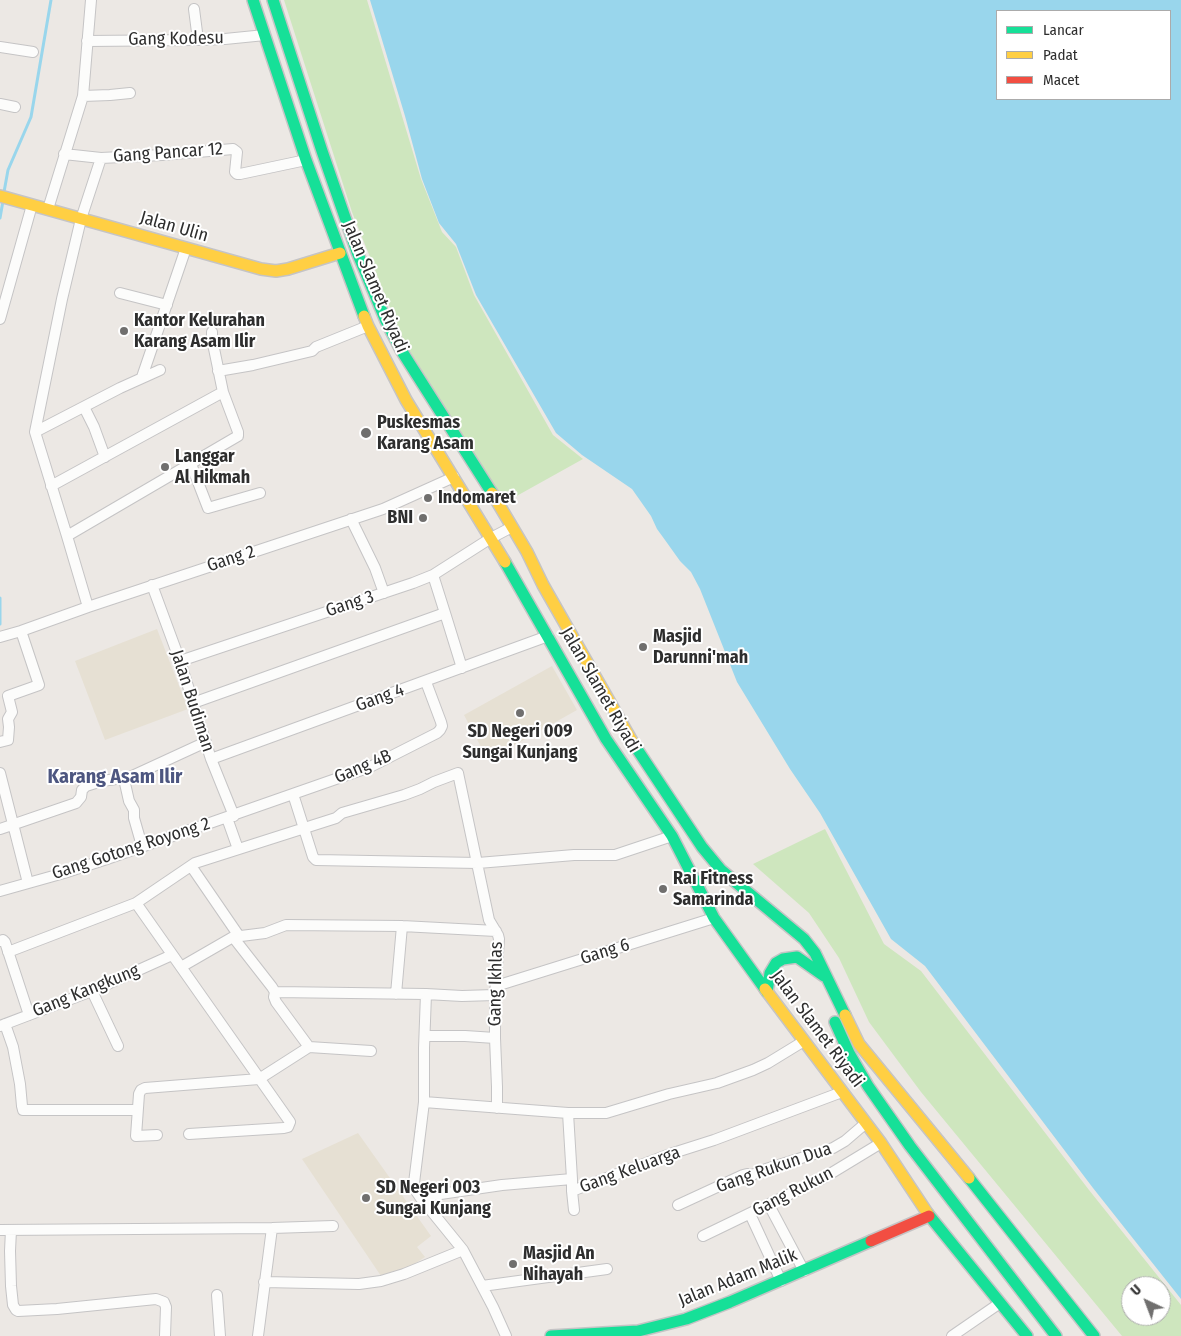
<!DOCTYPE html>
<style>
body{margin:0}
#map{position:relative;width:1181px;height:1336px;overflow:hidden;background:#ece8e4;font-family:"Fira Sans Condensed",sans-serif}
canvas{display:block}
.legend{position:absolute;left:996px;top:10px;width:175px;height:90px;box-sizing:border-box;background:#fff;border:1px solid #ababab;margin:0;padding:6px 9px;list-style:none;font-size:15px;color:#2e2e2e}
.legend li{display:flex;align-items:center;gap:10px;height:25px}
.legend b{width:25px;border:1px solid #ababab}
.north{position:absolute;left:1121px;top:1276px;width:50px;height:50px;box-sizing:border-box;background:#fff;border:1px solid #ababab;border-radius:50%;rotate:317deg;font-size:14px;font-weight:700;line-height:20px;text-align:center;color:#2e2e2e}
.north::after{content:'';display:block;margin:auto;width:18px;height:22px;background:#706f6e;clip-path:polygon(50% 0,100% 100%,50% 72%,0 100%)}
</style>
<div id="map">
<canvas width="1181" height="1336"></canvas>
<ul class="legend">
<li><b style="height:6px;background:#16e098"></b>Lancar</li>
<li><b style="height:6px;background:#ffcf43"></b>Padat</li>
<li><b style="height:6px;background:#f24e42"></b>Macet</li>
</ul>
<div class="north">U</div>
</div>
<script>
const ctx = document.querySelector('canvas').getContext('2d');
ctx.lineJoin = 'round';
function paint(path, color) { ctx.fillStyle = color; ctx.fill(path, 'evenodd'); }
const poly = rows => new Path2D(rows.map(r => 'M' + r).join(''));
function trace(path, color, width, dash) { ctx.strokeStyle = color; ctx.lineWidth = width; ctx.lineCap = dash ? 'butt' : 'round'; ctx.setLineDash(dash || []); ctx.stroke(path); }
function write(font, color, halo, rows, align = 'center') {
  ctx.font = font + ' "Fira Sans Condensed",sans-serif'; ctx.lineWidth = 4; ctx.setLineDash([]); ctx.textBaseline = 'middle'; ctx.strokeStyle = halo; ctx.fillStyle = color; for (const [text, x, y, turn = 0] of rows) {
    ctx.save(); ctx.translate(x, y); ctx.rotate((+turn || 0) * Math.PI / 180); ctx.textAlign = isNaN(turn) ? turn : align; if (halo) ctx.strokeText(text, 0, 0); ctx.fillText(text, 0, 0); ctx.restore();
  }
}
const education = poly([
 [157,629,188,709,105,740,75,661],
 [552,666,577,710,488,760,464,715],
 [358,1133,431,1236,417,1247,425,1257,396,1276,381,1276,302,1159]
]);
const green = poly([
 [284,0,367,0,421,179,442,232,456,247,474,295,553,435,583,459,504,503,403,340,352,212],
 [825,829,884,944,921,971,1089,1190,1181,1305,1181,1336,1122,1336,921,1092,869,1022,839,958,809,913,753,864],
 [1131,1286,1161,1286,1161,1316,1131,1316]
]);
const water = poly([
 [370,0,1181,0,1181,1299,1093,1188,925,966,891,939,820,813,790,769,737,682,700,589,691,572,680,561,665,540,657,529,651,516,632,489,582,455,556,433,476,295,456,244,439,223,422,179,405,116],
 [997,11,1170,11,1170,99,997,99]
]);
const stream = poly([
 [4,192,8,170,31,117,51,0],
 [0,218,3,201],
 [0,598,0,624]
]);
const street = poly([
 [194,9,198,40],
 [87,41,198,40,225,39,265,35],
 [0,47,33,52],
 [83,96,110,95,130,93],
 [0,104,15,107],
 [64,154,101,158,162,155,233,149,237,152,235,172,237,174,240,174,306,160],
 [48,209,83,96,91,0],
 [120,293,167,305],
 [0,319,32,205],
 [218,371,253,365,312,351,316,347,368,326],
 [142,377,186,248],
 [84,407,94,427,105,457],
 [35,432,120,388,160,370],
 [191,464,208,508,260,493],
 [51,486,223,392],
 [351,519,375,568,384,593],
 [67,536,238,436,238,432,223,392,212,339,212,332],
 [152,585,180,661,211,759,234,816],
 [88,607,67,536,35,432,62,299,81,219,101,158],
 [445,613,462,668],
 [0,637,21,631,88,607,383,509,454,477],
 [180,661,413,583,433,575,491,538,512,527],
 [193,703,445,613,433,575],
 [0,742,8,740,9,727,8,719,12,712,8,696,39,685,21,631],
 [211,759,548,636],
 [0,773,28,883],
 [124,779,129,801,134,810,134,818,142,846],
 [293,794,313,857,316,860,478,863,574,855,615,855,672,836],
 [227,818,238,849],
 [0,829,76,803,81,797,82,790,86,786,102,781,130,777,206,742],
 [191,866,239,936],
 [0,891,64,873,107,859,370,767,437,733,440,730,442,726,441,722,426,682],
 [233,937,272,987,275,992,274,997,276,1002,309,1047,371,1051],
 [0,941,3,940,5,942,29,1015],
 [8,952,136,903],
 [181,967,233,937,265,933,286,925,402,926,496,931],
 [496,986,714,918],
 [92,991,118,1046],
 [275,992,426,994,462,996,495,995],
 [396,994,402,926],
 [426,994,424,1048,424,1102,414,1183,416,1191,420,1197,463,1250,493,1307,506,1336],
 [5,1024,13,1047,20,1084,22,1106,23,1110,137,1110],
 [0,1026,92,991,172,955],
 [425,1036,465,1036,495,1038],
 [424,1102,568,1113,606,1113,669,1094,717,1083,753,1070,768,1063,804,1041],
 [568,1113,572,1179],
 [189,1134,284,1128,288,1127,290,1122,136,903,195,863,336,818,342,813,404,795,420,789,434,782,458,773,489,920,498,935,499,939,495,995,495,1038,497,1087,497,1108],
 [157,1135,136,1136,139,1094,141,1090,145,1088,259,1079,309,1047],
 [572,1191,574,1210],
 [420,1197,502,1185,572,1179,572,1191,670,1154,714,1140,842,1092],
 [678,1205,743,1175,747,1174,752,1175,766,1169,833,1148,845,1141,866,1123],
 [769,1205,804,1271],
 [750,1214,781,1281],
 [0,1230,272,1228,333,1226],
 [11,1230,10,1251,11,1286,13,1305,16,1310,18,1311,57,1309,156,1299,164,1302,166,1307,165,1336],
 [703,1236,825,1177,881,1143],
 [264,1282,359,1284,381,1281,404,1274,463,1250],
 [482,1286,607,1269],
 [217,1295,220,1336],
 [258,1336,272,1228],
 [952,1336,1000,1303]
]);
const fast = poly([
 [253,0,306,160,364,316],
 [273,0,322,151,357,252,386,321,401,350,492,493],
 [505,562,606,739,672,836,714,918,765,989],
 [633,743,702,847,721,870,804,939,815,953,845,1015],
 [767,992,770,973,776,963,783,959,797,957,824,976],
 [835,1022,849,1053,868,1086,910,1146,1056,1336],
 [969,1178,1094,1336],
 [928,1214,1027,1336],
 [551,1336,638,1331,686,1319,730,1302,871,1241]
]);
const slow = poly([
 [0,196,261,269,276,271,288,269,340,253],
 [364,316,368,326,406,400,505,562],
 [492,493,527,552,543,585,633,743],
 [765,989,881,1143,928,1214],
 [845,1015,859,1044,969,1178]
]);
const jam = poly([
 [871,1241,929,1216]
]);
const markers = [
 [124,331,5,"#706f6e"],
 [366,433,6,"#706f6e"],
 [165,467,5,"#706f6e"],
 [428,498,5,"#706f6e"],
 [423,518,5,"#706f6e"],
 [643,647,5,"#706f6e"],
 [520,713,5,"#706f6e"],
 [663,889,5,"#706f6e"],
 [366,1198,5,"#706f6e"],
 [513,1264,5,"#706f6e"]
];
const streetNames = [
 ["Gang Kodesu",176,39,-1],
 ["Gang Pancar 12",168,153,-4],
 ["Jalan Ulin",174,227,16],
 ["Jalan Slamet Riyadi",375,287,67],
 ["Gang 2",231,559,-18],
 ["Gang 3",350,604,-18],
 ["Jalan Slamet Riyadi",600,690,60],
 ["Gang 4",380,698,-20],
 ["Jalan Budiman",192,701,72],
 ["Gang 4B",363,767,-23],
 ["Gang Gotong Royong 2",131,849,-18],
 ["Gang 6",605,952,-17],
 ["Gang Ikhlas",496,984,-89],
 ["Gang Kangkung",86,991,-22],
 ["Jalan Slamet Riyadi",817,1029,53],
 ["Gang Rukun Dua",774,1168,-19],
 ["Gang Keluarga",630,1170,-20],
 ["Gang Rukun",793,1192,-27],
 ["Jalan Adam Malik",738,1278,-22]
];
const poiNames = [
 ["Kantor Kelurahan",134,321],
 ["Karang Asam Ilir",134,342],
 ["Puskesmas",377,423],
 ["Karang Asam",377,444],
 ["Langgar",175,457],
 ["Al Hikmah",175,478],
 ["Indomaret",438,498],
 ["BNI",413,518,"right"],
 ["Masjid",653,637],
 ["Darunni'mah",653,658],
 ["SD Negeri 009",520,732,"center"],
 ["Sungai Kunjang",520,753,"center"],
 ["Rai Fitness",673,879],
 ["Samarinda",673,900],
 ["SD Negeri 003",376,1188],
 ["Sungai Kunjang",376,1209],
 ["Masjid An",523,1254],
 ["Nihayah",523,1275]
];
const quarterNames = [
 ["Karang Asam Ilir",115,777]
];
paint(education, '#e6e0d3');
paint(green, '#cee6be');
paint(water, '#99d6ec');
trace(stream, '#99d6ec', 3);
trace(street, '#c5c4c5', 12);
trace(fast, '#c5c4c5', 14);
trace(slow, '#c5c4c5', 14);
trace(jam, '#c5c4c5', 14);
trace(street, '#fcfcfb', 10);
trace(fast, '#16e098', 11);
trace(slow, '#ffcf43', 11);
trace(jam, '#f24e42', 11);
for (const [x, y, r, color] of markers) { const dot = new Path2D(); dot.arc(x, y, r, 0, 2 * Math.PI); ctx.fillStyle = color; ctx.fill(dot); trace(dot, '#fff', 2); }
write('18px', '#2e2e2e', '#fff', streetNames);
write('bold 18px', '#2e2e2e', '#fff', poiNames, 'left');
write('bold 20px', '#4d5680', '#fff', quarterNames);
</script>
